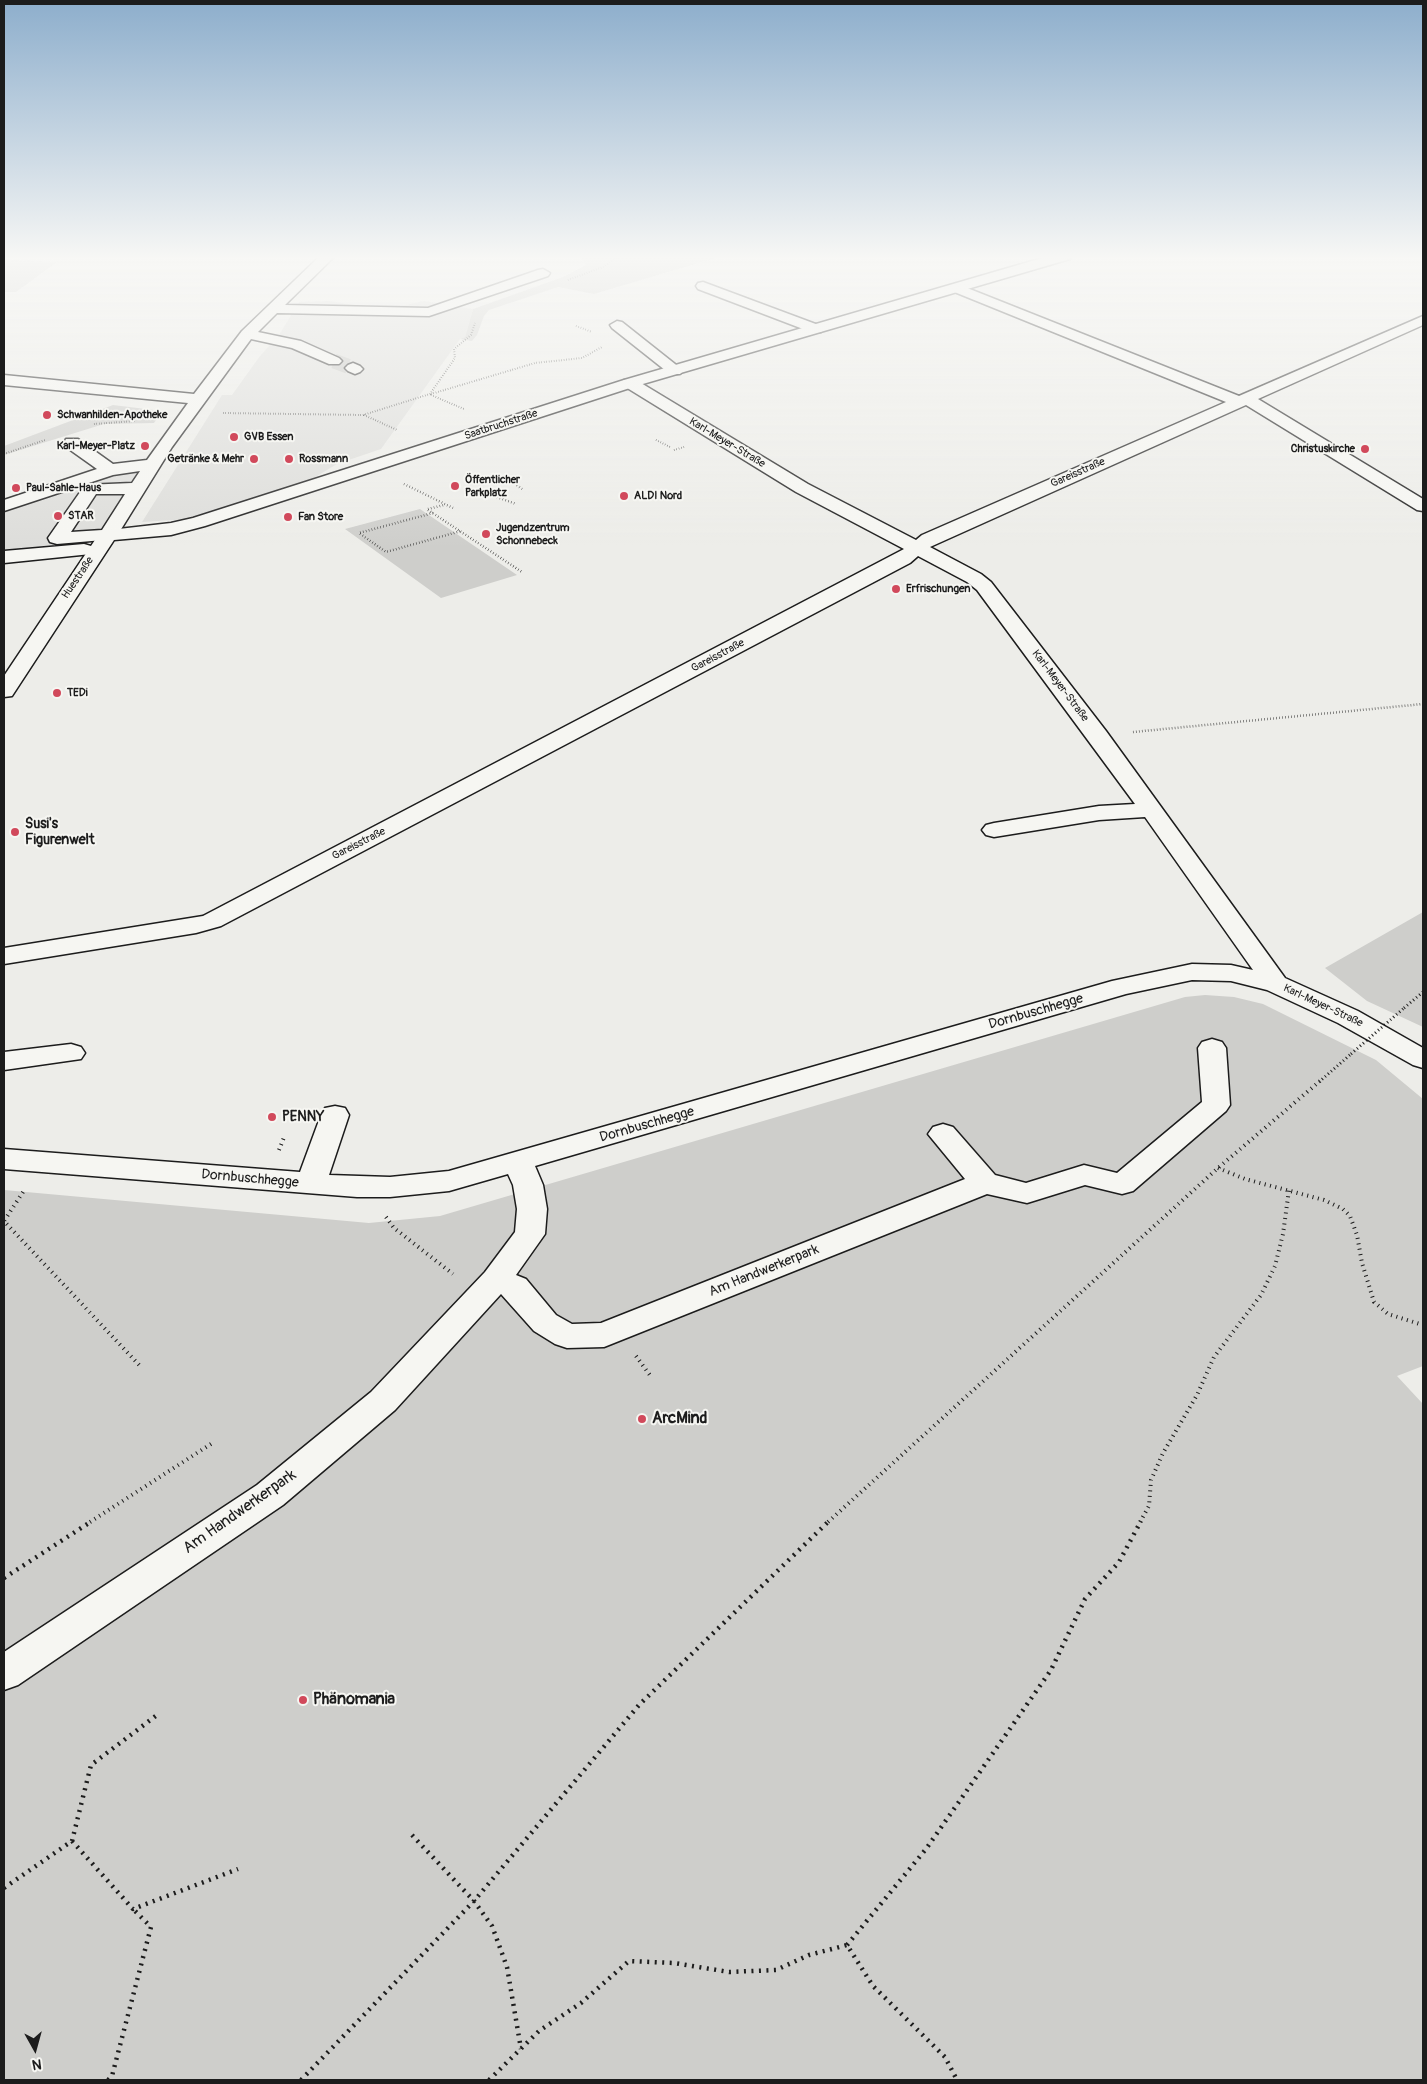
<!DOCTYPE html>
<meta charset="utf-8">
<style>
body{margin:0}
#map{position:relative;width:1427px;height:2084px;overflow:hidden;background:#edede9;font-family:Pangolin,sans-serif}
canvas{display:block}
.frame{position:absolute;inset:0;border:5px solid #1c1c1c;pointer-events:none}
.north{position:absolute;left:10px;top:2024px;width:50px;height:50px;-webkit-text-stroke:4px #f6f6f2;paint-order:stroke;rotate:173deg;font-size:14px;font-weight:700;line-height:20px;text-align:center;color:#1c1c1c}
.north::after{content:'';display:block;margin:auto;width:18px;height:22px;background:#1c1c1c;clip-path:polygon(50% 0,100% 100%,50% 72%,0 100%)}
</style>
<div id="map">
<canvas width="1427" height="2084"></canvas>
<div class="frame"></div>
<div class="north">N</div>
</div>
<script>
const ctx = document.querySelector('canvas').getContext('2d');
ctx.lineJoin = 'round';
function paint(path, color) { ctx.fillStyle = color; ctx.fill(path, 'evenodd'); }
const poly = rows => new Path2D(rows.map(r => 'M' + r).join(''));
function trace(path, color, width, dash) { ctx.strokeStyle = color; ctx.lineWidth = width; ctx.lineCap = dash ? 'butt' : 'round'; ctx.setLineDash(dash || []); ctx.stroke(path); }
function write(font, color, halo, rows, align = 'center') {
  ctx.font = font + ' Pangolin,sans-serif'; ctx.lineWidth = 4; ctx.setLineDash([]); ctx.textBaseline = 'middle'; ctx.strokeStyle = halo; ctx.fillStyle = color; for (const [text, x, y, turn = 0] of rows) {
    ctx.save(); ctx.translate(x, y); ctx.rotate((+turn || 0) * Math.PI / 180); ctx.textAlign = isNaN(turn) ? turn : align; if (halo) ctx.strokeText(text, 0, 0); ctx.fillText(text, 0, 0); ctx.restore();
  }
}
const built = poly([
 [329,301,368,307,405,305,424,301,473,309,465,337,460,339,381,449,337,464,312,479,190,519,142,522,222,395,232,395,260,356,279,335,299,302],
 [146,471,105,534,62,557,71,543,4,553,4,511,121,472]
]);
const green = poly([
 [587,256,722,256,594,294,558,287,489,310,484,316,477,335,472,341,460,339,465,337,473,309,563,277,586,265,582,258],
 [4,260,57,262,16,292,4,292],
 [113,405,162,411,154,423,104,424,4,455,4,446],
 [420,509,517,575,441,598,345,529],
 [1423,912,1423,1027,1367,1001,1325,968],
 [1205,995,1234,997,1263,1004,1376,1060,1423,1099,1423,1366,1397,1376,1423,1404,1423,2080,4,2080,4,1190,369,1223,440,1216,1185,997]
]);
const minorTunnel = poly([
 [334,361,353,368]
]);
const pathFar4 = poly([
 [568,280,603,267,619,256],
 [576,326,592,332],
 [431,394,535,363,582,358,602,347],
 [431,395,464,409],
 [223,413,363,415,430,394,455,358,454,349,471,335,475,323],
 [364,415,397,430],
 [94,424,135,421],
 [656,440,670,447],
 [674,450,684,447],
 [4,454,45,440]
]);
const pathFar3 = poly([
 [505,476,522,489],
 [404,484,455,509],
 [497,497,516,504],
 [428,509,444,505],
 [428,510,522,572],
 [433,513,359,533,386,552,461,531],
 [1133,732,1423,704]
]);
const pathFar2 = poly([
 [1404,1008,1423,992],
 [1319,1082,1351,1054]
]);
const pathFar1 = poly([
 [279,1150,285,1135],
 [1218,1168,1245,1179,1324,1200,1343,1209,1350,1216,1357,1235,1362,1263,1374,1302,1388,1314,1423,1325],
 [23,1192,4,1221,142,1368],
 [386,1217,394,1228,453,1274],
 [636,1356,652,1378],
 [90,1522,214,1442],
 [828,1522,1218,1168,1320,1081],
 [1140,1522,1149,1506,1151,1480,1163,1453,1197,1395,1214,1357,1261,1295,1275,1266,1283,1234,1289,1190]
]);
const path = poly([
 [4,1578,92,1521],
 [412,1835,474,1901,492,1926,507,1967,521,2049],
 [72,1841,133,1909,238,1869],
 [4,1888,72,1841,91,1765,157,1715],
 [847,1945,926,1849,1051,1670,1085,1599,1119,1562,1141,1521],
 [108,2080,112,2076,151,1927,133,1909],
 [301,2080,474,1901,639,1705,829,1521],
 [489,2080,539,2031,581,2003,629,1961,674,1963,729,1972,776,1970,809,1955,847,1945,873,1986,945,2057,957,2080]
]);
const minor = poly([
 [320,256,335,256,285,305,428,308,538,270,543,269,550,273,548,276,429,316,277,313,258,332,301,341,339,358,342,361,339,364,329,364,292,348,251,339,172,447,115,539,57,544,50,542,48,538,85,485,132,483,140,471,113,475,4,511,4,500,97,469,66,447,64,443,66,439,78,439,113,464,147,460,188,403,4,385,4,375,194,394,242,331,320,256],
 [96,494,125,494,102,530,71,532,96,494],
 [703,282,821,326,823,329,821,332,811,332,698,289,696,286,698,283,703,282],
 [957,284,1239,396,1423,316,1423,325,1258,399,1423,499,1423,511,1417,510,1246,405,930,547,981,574,991,582,1106,731,1285,978,1358,1011,1423,1048,1423,1068,1413,1065,1338,1023,1267,990,1231,981,1192,980,1126,994,535,1166,543,1185,547,1209,545,1234,516,1275,526,1279,556,1315,572,1324,601,1323,965,1179,928,1134,933,1127,943,1124,953,1127,995,1175,1026,1183,1084,1165,1117,1173,1202,1102,1198,1048,1202,1042,1212,1039,1222,1042,1226,1048,1230,1105,1226,1111,1133,1191,1122,1194,1085,1185,1027,1203,987,1194,604,1347,567,1348,555,1344,534,1331,501,1294,395,1410,283,1505,18,1685,4,1690,4,1652,257,1485,371,1392,485,1272,515,1232,517,1209,513,1185,508,1174,449,1191,390,1197,357,1197,4,1169,4,1149,300,1172,321,1115,325,1108,335,1106,345,1108,349,1115,329,1175,390,1177,449,1171,1112,981,1192,964,1231,965,1253,970,1145,817,1099,820,994,837,986,835,982,830,986,825,994,823,1099,806,1135,804,977,590,967,582,918,556,910,563,221,926,196,933,4,964,4,948,203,916,904,549,796,492,624,386,622,383,624,380,636,380,808,484,916,540,922,535,1226,402,952,291,950,288,957,284],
 [617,321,622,322,680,368,683,371,680,374,670,374,612,328,610,325,617,321],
 [353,363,360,366,363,369,360,372,355,374,348,371,345,368,348,365,353,363],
 [84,544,91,546,93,550,91,554,4,563,4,551,84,544],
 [71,1044,81,1047,85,1053,81,1059,4,1070,4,1052,71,1044]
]);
const major = poly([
 [1049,256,1072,256,1070,259,636,386,205,526,171,535,114,540,12,696,4,697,4,676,101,531,171,523,193,518,624,380,1049,256]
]);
const pathBridge = poly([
 [1351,1054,1404,1008]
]);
const markers = [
 [47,415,5,"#d1495b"],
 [234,437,5,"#d1495b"],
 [145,446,5,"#d1495b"],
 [1365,449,5,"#d1495b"],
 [254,459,5,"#d1495b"],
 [289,459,5,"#d1495b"],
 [455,486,5,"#d1495b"],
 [16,488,5,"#d1495b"],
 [624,496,5,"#d1495b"],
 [58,516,5,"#d1495b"],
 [288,517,5,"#d1495b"],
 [486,534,5,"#d1495b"],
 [896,589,5,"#d1495b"],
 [57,693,5,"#d1495b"],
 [15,832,5,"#d1495b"],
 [272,1117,5,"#d1495b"],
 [642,1419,5,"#d1495b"],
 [303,1700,5,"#d1495b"]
];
const farPoinames = [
 ["Schwanhilden-Apotheke",57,415],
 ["GVB Essen",244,437],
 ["Karl-Meyer-Platz",135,446,"right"],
 ["Christuskirche",1355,449,"right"],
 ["Getränke & Mehr",244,459,"right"],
 ["Rossmann",299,459],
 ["Öffentlicher",465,480],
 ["Parkplatz",465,493],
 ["Paul-Sahle-Haus",26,488],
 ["ALDI Nord",634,496],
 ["STAR",68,516],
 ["Fan Store",298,517],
 ["Jugendzentrum",496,528],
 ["Schonnebeck",496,541],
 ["Erfrischungen",906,589],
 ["TEDi",67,693]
];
const farStreetnames = [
 ["Saatbruchstraße",501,425,-18],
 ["Karl-Meyer-Straße",727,443,31],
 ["Gareisstraße",1078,473,-24],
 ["Huestraße",78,578,-56],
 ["Gareisstraße",718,656,-28],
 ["Karl-Meyer-Straße",1060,686,53],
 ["Gareisstraße",359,844,-27],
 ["Karl-Meyer-Straße",1323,1006,25]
];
const poiNames = [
 ["Susi's",25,824],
 ["Figurenwelt",25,840],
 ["PENNY",282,1117]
];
const streetNames = [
 ["Dornbuschhegge",1036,1012,-16],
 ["Dornbuschhegge",647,1125,-16],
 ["Dornbuschhegge",250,1179,5],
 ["Am Handwerkerpark",764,1271,-22]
];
const nearPoinames = [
 ["ArcMind",652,1419],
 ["Phänomania",313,1700]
];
const nearStreetnames = [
 ["Am Handwerkerpark",240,1512,-35]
];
paint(built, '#ddddda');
paint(green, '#cececb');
trace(minorTunnel, '#c3c3c0', 15, [15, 8]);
trace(minor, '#1c1c1c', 3);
trace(major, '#1c1c1c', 3);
trace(pathFar4, '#1c1c1c', 2, [0.5, 2]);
trace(pathFar3, '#1c1c1c', 2.5, [0.5, 2.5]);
trace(pathFar2, '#1c1c1c', 3, [1, 3]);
trace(pathFar1, '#1c1c1c', 4, [1, 4.5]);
trace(path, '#1c1c1c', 4.5, [2, 5.5]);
paint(minor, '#f6f6f2');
paint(major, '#f6f6f2');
trace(pathBridge, '#1c1c1c', 3, [1, 3]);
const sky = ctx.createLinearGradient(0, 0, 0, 548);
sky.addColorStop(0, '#8daecc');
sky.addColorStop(0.47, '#f7f7f5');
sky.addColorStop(1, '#f7f7f500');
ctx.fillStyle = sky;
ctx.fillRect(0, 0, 1427, 548);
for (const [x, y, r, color] of markers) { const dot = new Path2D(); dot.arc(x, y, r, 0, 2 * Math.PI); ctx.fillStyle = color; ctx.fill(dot); trace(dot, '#f6f6f2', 2); }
write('bold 11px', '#1c1c1c', '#f6f6f2', farPoinames, 'left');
write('11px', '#1c1c1c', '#f6f6f2', farStreetnames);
write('bold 14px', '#1c1c1c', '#f6f6f2', poiNames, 'left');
write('14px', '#1c1c1c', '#f6f6f2', streetNames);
write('bold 16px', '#1c1c1c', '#f6f6f2', nearPoinames, 'left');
write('16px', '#1c1c1c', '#f6f6f2', nearStreetnames);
</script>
